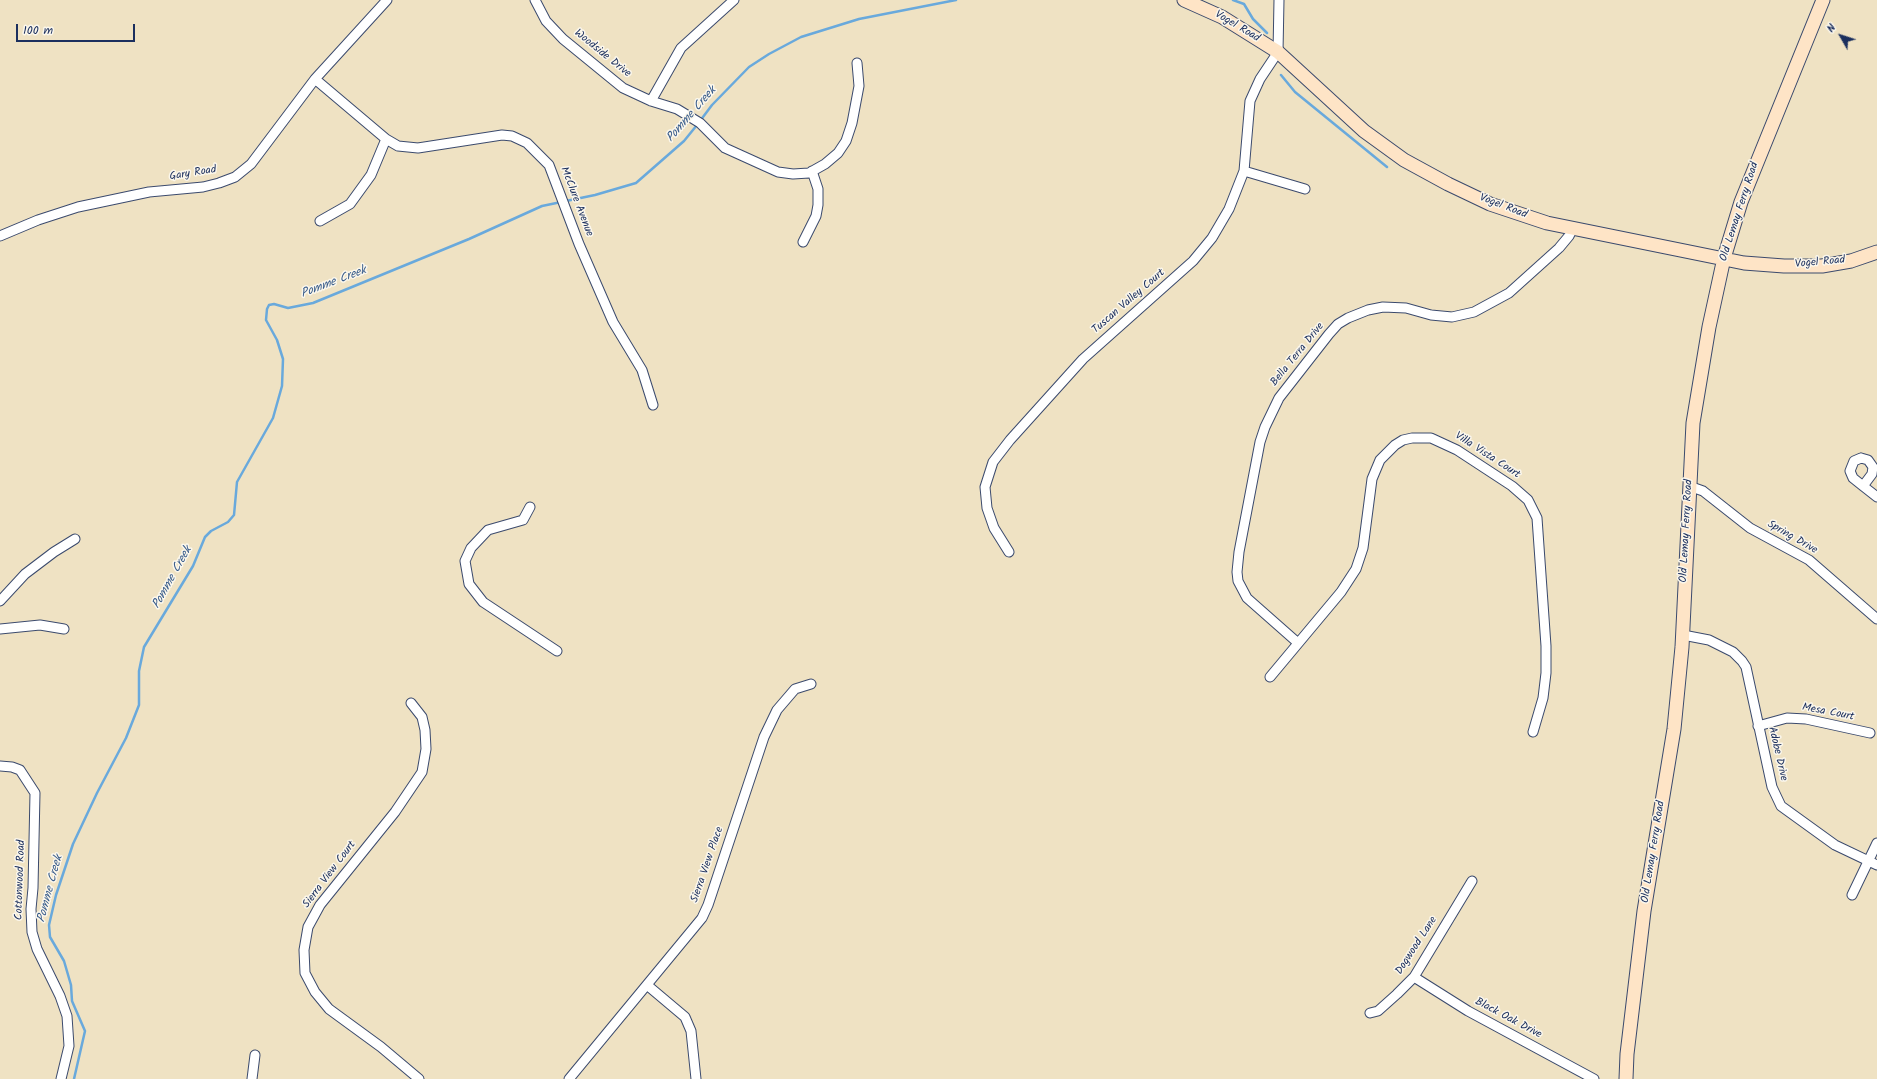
<!DOCTYPE html>
<style>
body{margin:0}
#map{position:relative;width:1877px;height:1079px;overflow:hidden;background:#efe2c3;font-family:Kalam,sans-serif}
canvas{display:block}
.north{position:absolute;left:1821px;top:16px;width:40px;height:40px;-webkit-text-stroke:3px #fbf7ec;paint-order:stroke;rotate:309deg;font-size:11px;font-weight:700;line-height:16px;text-align:center;color:#1b2f5e}
.north::after{content:'';display:block;margin:auto;width:14px;height:18px;background:#1b2f5e;clip-path:polygon(50% 0,100% 100%,50% 72%,0 100%)}
.scale{position:absolute;left:16px;top:24px;width:119px;height:18px;box-sizing:border-box;border:2px solid #1b2f5e;border-top:0;padding-left:5px;font-size:12px;line-height:14px;white-space:nowrap;color:#1b2f5e;-webkit-text-stroke:3px #fbf7ec;paint-order:stroke}
</style>
<div id="map">
<canvas width="1877" height="1079"></canvas>
<div class="north">N</div>
<div class="scale">100 m</div>
</div>
<script>
const ctx = document.querySelector('canvas').getContext('2d');
ctx.lineJoin = 'round';
const poly = rows => new Path2D(rows.map(r => 'M' + r).join(''));
function trace(path, color, width, dash) { ctx.strokeStyle = color; ctx.lineWidth = width; ctx.lineCap = dash ? 'butt' : 'round'; ctx.setLineDash(dash || []); ctx.stroke(path); }
function write(font, color, halo, rows, align = 'center') {
  ctx.font = font + ' Kalam,sans-serif'; ctx.lineWidth = 3; ctx.setLineDash([]); ctx.textBaseline = 'middle'; ctx.strokeStyle = halo; ctx.fillStyle = color; for (const [text, x, y, turn = 0] of rows) {
    ctx.save(); ctx.translate(x, y); ctx.rotate((+turn || 0) * Math.PI / 180); ctx.textAlign = isNaN(turn) ? turn : align; if (halo) ctx.strokeText(text, 0, 0); ctx.fillText(text, 0, 0); ctx.restore();
  }
}
const stream = poly([
 [1233,0,1244,4,1253,19,1267,33],
 [1281,75,1295,92,1387,167],
 [700,121,712,105,749,67,769,54,801,37,859,19,956,0],
 [74,1079,85,1031,72,1001,71,985,64,961,50,937,49,925,56,895,73,844,97,793,126,738,139,705,139,671,144,647,193,566,205,537,211,531,228,522,234,515,237,482,273,418,282,386,283,359,277,340,266,320,267,309,269,305,274,304,288,308,313,303,469,239,542,206,595,195,636,183,684,141,697,125]
]);
const street = poly([
 [535,0,546,21,563,39,623,88,651,101,677,109,700,123,725,148,778,172,793,174,809,173,825,164,838,153,846,141,852,123,859,86,857,63],
 [315,79,386,139,398,146,418,148,502,135,512,136,527,143,549,165,579,244,613,322,642,370,653,405],
 [651,101,681,48,734,0],
 [1244,171,1305,189],
 [320,221,350,204,371,175,386,139],
 [0,236,38,220,78,207,149,192,203,187,219,183,235,177,251,164,315,79,387,0],
 [803,242,816,216,818,205,818,189,812,171],
 [1861,458,1868,460,1873,467,1872,474,1863,486,1853,478,1850,471,1854,461,1861,458],
 [1689,486,1703,491,1750,528,1809,560,1877,619],
 [1863,486,1877,497],
 [530,507,523,520,488,530,471,548,465,561,469,584,483,602,557,651],
 [1009,552,994,528,987,508,985,487,993,462,1010,440,1083,359,1193,261,1212,238,1229,209,1244,171,1250,101,1260,79,1278,52,1279,0],
 [0,601,25,574,54,552,75,539],
 [0,629,40,625,64,629],
 [1683,635,1709,640,1733,652,1742,661,1746,667,1772,787,1781,806,1835,845,1877,865],
 [1298,643,1247,598,1238,581,1237,572,1239,552,1260,442,1265,427,1279,398,1329,334,1338,324,1348,318,1368,310,1383,307,1406,308,1431,315,1452,317,1474,312,1509,293,1559,248,1569,236,1573,228],
 [1270,677,1341,592,1356,569,1363,548,1372,479,1380,460,1395,445,1403,440,1412,438,1431,438,1457,450,1512,486,1528,500,1537,518,1546,646,1546,673,1543,698,1533,732],
 [411,703,422,717,425,730,426,749,422,772,395,812,320,905,308,927,304,950,305,973,315,992,329,1009,381,1047,419,1079],
 [1758,726,1787,718,1806,719,1870,733],
 [0,766,12,767,20,770,35,793,33,888,31,909,32,932,37,949,60,996,67,1016,69,1046,61,1079],
 [1852,895,1877,843],
 [1414,977,1468,1011,1594,1079],
 [647,985,685,1017,691,1031,696,1079],
 [1370,1013,1378,1011,1397,994,1414,977,1472,881],
 [252,1079,255,1055],
 [569,1079,702,918,708,905,764,737,777,710,795,689,811,684]
]);
const secondary = poly([
 [1184,0,1222,17,1278,52,1364,131,1404,160,1448,184,1490,204,1547,223,1744,263,1784,266,1822,266,1851,261,1877,252],
 [1626,1079,1627,1054,1644,911,1674,729,1682,647,1693,423,1709,327,1724,258,1741,202,1823,0]
]);
const streetNames = [
 ["Vogel Road",1237,27,31],
 ["Woodside Drive",602,54,39],
 ["Gary Road",193,174,-9],
 ["McClure Avenue",576,202,69],
 ["Vogel Road",1503,207,21],
 ["Old Lemay Ferry Road",1740,212,-72],
 ["Vogel Road",1820,263,-5],
 ["Tuscan Valley Court",1129,302,-41],
 ["Bella Terra Drive",1298,355,-51],
 ["Villa Vista Court",1487,456,33],
 ["Old Lemay Ferry Road",1687,531,-87],
 ["Spring Drive",1792,538,30],
 ["Mesa Court",1828,713,11],
 ["Adobe Drive",1777,754,77],
 ["Old Lemay Ferry Road",1654,852,-81],
 ["Sierra View Place",708,865,-71],
 ["Sierra View Court",330,875,-53],
 ["Cottonwood Road",21,880,-88],
 ["Dogwood Lane",1417,946,-57],
 ["Black Oak Drive",1508,1019,28]
];
const waterNames = [
 ["Pomme Creek",692,115,-49],
 ["Pomme Creek",334,283,-21],
 ["Pomme Creek",173,578,-61],
 ["Pomme Creek",51,889,-75]
];
trace(stream, '#69a9dc', 2.5);
trace(street, '#3b4a6d', 11);
trace(secondary, '#3b4a6d', 15);
trace(street, '#fff', 9);
trace(secondary, '#fee4c6', 13);
write('11px', '#1b2f5e', '#fbf7ec', streetNames);
write('italic 12px', '#365a8a', '#fbf7ec', waterNames);
</script>
